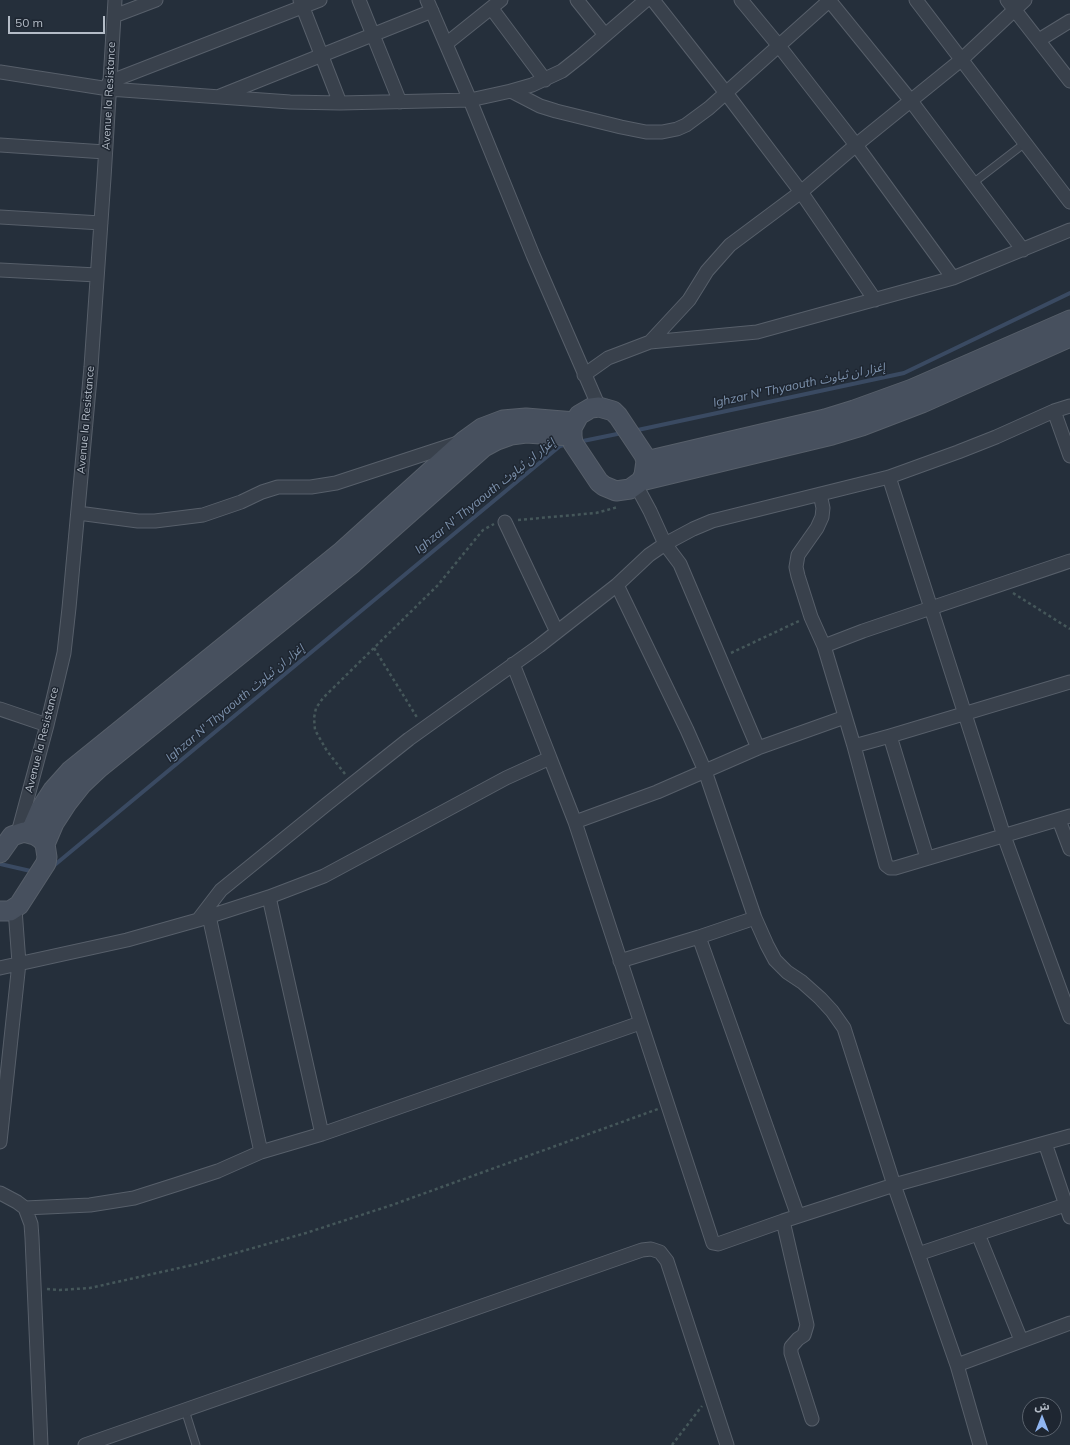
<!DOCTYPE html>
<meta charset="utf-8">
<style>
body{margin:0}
#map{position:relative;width:1070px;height:1445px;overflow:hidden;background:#252f3b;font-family:Mulish,"Noto Sans Arabic",sans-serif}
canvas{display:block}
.north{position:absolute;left:1022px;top:1397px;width:40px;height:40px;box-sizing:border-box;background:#1e2631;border:1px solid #5a626d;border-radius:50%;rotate:0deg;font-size:11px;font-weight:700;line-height:16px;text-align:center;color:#b4bcc7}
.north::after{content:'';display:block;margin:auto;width:14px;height:18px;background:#8fb5f1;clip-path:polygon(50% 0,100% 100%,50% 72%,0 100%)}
.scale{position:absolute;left:8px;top:16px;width:97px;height:18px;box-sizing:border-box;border:2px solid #b4bcc7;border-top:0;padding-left:5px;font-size:12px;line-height:14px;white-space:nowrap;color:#b4bcc7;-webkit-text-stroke:3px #1e2631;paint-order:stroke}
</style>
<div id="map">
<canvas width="1070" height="1445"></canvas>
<div class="north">ش</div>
<div class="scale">50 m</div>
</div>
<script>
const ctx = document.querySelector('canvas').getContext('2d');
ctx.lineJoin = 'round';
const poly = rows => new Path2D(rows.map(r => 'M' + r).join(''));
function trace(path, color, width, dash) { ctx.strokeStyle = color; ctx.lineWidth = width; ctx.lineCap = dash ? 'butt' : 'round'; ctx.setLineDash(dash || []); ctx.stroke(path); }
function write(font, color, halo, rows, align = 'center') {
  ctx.font = font + ' Mulish,"Noto Sans Arabic",sans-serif'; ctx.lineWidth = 3; ctx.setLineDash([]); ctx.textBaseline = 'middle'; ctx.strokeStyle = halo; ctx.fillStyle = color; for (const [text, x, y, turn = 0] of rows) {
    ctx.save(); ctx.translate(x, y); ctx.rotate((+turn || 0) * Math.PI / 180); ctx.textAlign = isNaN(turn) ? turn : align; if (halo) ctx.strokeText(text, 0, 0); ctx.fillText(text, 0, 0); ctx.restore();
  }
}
const stream = poly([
 [633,431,904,373,1070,293],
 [578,442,622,433],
 [0,864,35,872],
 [51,868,560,446,568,444]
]);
const path = poly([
 [518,520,596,513,618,507],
 [1013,593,1070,629],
 [374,648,418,719],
 [731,653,799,621],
 [345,774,327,751,315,730,314,718,316,708,323,698,438,585,478,536,483,530,494,524],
 [47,1289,60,1290,90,1288,197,1264,306,1233,392,1205,658,1109],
 [672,1445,702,1406]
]);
const lane = poly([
 [973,183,1025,143],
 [185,1410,196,1445]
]);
const street = poly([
 [300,0,340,103],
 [359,0,400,102],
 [427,0,470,100,533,255,599,407],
 [577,0,605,35],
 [653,0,726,93,801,192,875,300],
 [741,0,779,46,856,145,953,278],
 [829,0,911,101,1023,250],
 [916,0,1070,202],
 [1007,0,1070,81],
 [492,9,545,80],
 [114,16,156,0],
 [1039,40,1070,21],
 [446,44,501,0],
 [0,72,109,89,290,102,340,103,470,100,511,91,532,85,562,71,581,56,646,0],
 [109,82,320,0],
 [511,91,540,106,556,111,621,127,646,132,662,132,677,129,686,125,709,108,830,0],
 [220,96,432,11],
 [0,145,105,152],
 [0,217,101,223],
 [0,270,97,275],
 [650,342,689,300,707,271,730,245,801,192,856,145,961,60,1025,0],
 [584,375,608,358,650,342,757,332,953,278,1070,230],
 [1054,411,1070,456],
 [889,477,1004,836,1070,1017],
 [820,494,823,508,822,517,817,528,798,555,796,567,798,576,811,617,824,646,854,746,886,865,890,868,895,868,1070,816],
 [78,513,138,521,155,521,203,515,241,502,262,492,278,487,311,487,336,483,458,443],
 [505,522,557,632],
 [617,585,649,555,665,544,693,529,712,521,889,477,958,452,996,437,1054,411,1070,406],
 [824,646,863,631,1070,561],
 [513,664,550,758],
 [0,709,47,725],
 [890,736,927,858],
 [854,746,890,736,1070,682],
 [758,748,845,717],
 [1059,820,1070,849],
 [575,822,713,1243,718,1244,783,1221,894,1185,1070,1136],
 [18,833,47,725,64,653,69,608,91,367,104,178,115,0],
 [269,897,322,1134],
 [209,916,261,1152],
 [198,920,221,890,327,804,409,739,539,646,617,585,687,730,705,771,755,918,767,945,775,960,787,972,802,982,820,998,832,1011,844,1028,894,1185,957,1365,980,1445],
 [699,937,798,1216],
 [620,961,699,937,755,918],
 [0,968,127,940,198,920,269,897,324,876,506,778,550,758,575,822,657,792,758,748,680,564,665,544,650,511,636,485],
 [0,1142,19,963,15,909],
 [1045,1143,1070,1217],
 [0,1193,17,1202,25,1208,31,1224,32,1238,41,1445],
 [25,1208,90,1205,134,1198,178,1184,218,1171,261,1152,322,1134,640,1023],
 [783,1221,807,1325,804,1335,798,1339,791,1347,791,1353,812,1419],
 [978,1234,1021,1340],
 [918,1254,1065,1205],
 [957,1365,1070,1323],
 [85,1445,642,1250,651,1249,660,1252,667,1261,727,1445]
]);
const secondary = poly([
 [599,407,613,411,618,416,644,455,646,461,644,475,641,481,630,489,616,491,604,486,599,482,573,443,572,436,572,428,579,415,591,408,599,407],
 [646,461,825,419,854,410,912,389,1070,320],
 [641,481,832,435,862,426,922,403,1070,337],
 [30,833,40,810,53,790,70,771,340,553,464,441,482,428,503,420,526,418,575,422],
 [45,844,54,823,67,803,82,784,99,768,353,563,484,447,497,440,511,435,526,433,572,436],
 [0,853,12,836,24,832,35,835,41,839,45,844,47,857,46,863,19,905,10,911,0,911]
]);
const streetNames = [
 ["Avenue la Resistance",109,96,-87],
 ["Avenue la Resistance",86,420,-85],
 ["Avenue la Resistance",42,740,-76]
];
const waterNames = [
 ["Ighzar N' Thyaouth إغزار ان ثياوث",799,385,-12],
 ["Ighzar N' Thyaouth إغزار ان ثياوث",485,496,-39],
 ["Ighzar N' Thyaouth إغزار ان ثياوث",235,703,-40]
];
trace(stream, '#3a4a62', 4);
trace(lane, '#575f6a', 9);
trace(street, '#575f6a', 15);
trace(secondary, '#575f6a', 21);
trace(path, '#45575a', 2.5, [3, 3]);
trace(lane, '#39414c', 7);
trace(street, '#39414c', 13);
trace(secondary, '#47505e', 19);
write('11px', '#b4bcc7', '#1e2631', streetNames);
write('italic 12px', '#7d92ad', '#1e2631', waterNames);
</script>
